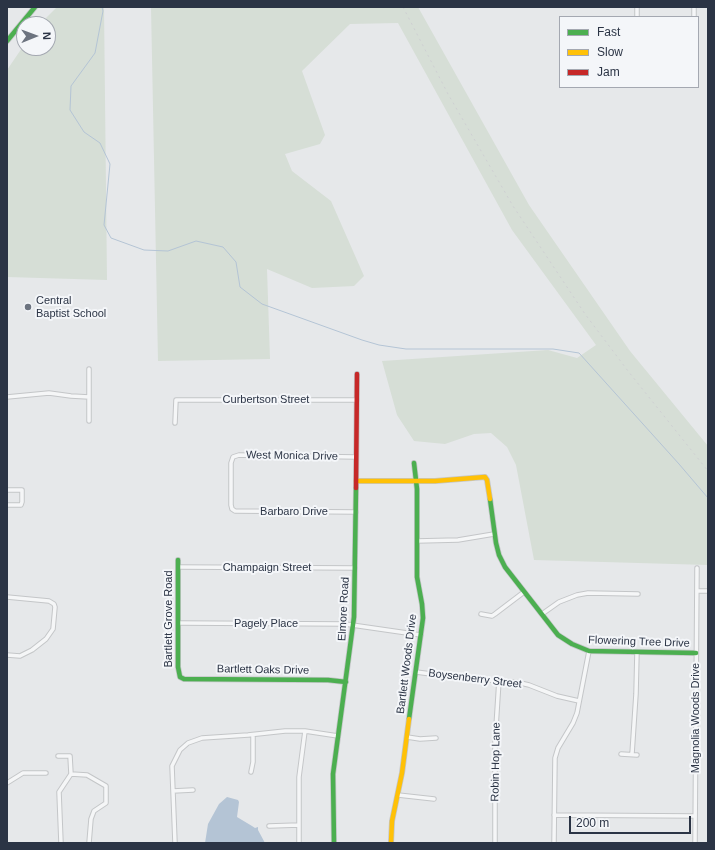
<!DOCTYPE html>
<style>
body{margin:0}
#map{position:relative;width:715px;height:850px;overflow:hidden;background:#e6e8ea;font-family:Helvetica,sans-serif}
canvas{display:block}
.frame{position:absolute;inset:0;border:8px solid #2b3445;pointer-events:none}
.legend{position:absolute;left:559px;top:16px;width:140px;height:72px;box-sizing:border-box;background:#f4f6f9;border:1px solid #a4a8b1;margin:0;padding:5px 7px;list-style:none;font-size:12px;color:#2b3445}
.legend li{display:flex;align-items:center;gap:8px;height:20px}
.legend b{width:20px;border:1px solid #a4a8b1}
.north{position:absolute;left:16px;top:16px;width:40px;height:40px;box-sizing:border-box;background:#f4f6f9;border:1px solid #a4a8b1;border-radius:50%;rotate:89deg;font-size:11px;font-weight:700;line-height:16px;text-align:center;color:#2b3445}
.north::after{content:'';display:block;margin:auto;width:14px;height:18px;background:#6c737f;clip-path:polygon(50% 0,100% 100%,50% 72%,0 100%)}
.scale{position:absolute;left:569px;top:816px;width:122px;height:18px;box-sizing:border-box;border:2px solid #2b3445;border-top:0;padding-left:5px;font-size:12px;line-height:14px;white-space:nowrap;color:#2b3445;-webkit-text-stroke:3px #f4f6f9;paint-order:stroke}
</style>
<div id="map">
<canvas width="715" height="850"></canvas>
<div class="frame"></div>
<ul class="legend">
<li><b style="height:5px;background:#4caf50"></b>Fast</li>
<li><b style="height:5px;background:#ffc107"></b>Slow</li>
<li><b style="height:5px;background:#c62828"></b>Jam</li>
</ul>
<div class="north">N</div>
<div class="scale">200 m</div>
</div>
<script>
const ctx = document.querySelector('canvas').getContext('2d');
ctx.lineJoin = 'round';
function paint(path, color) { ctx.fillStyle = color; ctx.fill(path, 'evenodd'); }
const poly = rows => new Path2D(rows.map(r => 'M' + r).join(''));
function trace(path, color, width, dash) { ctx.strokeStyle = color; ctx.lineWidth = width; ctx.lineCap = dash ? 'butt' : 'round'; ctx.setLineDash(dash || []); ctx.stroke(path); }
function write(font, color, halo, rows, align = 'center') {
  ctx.font = font + ' Helvetica,sans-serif'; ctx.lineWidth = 4; ctx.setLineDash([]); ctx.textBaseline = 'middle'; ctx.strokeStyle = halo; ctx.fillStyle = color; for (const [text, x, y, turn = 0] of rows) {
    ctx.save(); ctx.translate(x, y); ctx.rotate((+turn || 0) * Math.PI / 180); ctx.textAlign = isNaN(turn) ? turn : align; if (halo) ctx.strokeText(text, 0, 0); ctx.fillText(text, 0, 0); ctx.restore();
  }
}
const green = poly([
 [57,7,104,7,107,280,7,277,7,70,24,45,24,48,48,48,48,24,40,24],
 [151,7,418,7,529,205,630,351,708,446,708,565,534,560,516,465,507,447,491,433,474,434,445,444,414,441,397,415,382,361,548,350,577,358,596,345,512,230,398,23,350,24,302,71,325,135,320,144,285,154,292,171,331,201,364,276,354,286,312,288,267,269,270,359,158,361]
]);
const water = poly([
 [227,797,238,800,239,802,237,817,252,826,255,828,258,827,258,830,265,843,205,843,208,824,219,804]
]);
const stream = poly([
 [102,7,103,11,95,53,71,86,70,110,84,132,100,143,110,164,104,225,111,238,144,250,168,251,196,241,223,247,236,262,240,287,262,304,362,340,379,345,406,349,553,349,579,353,679,464,708,498]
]);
const street = poly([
 [637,17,637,7],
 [694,17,694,7],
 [89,369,89,421],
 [7,397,49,393,71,396,89,397],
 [175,423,176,400,357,400],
 [7,490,22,490,22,502,21,505,7,505],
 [356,512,235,511,232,509,231,505,231,463,233,457,239,455,356,457],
 [417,541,458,540,494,534],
 [178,567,355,568],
 [697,591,708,591],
 [7,597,49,601,54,604,55,607,53,629,46,639,32,650,20,656,7,655],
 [481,614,492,616,495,614,524,592],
 [542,614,559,602,577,595,588,593,638,594],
 [178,623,345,624,421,635],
 [416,672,462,678,516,682,529,685,557,696,579,701],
 [407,737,420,739,436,738],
 [621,754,637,755],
 [632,754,636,694,637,652],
 [58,756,70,756,71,774],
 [251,772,253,762,253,735],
 [71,774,87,775,106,786,106,803,94,811,91,819,89,843],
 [7,783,23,773,46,773],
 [173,791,193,790],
 [398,795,434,799],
 [554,815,695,816],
 [269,826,299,825],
 [61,843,59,792,71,774],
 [175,843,172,766,180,750,188,743,202,738,248,735,285,731,305,731,338,736],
 [299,843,299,777,305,731],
 [495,843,495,743,499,680],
 [554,843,555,758,558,748,573,723,577,713,589,651],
 [695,843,697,568]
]);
const fast = poly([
 [7,41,35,7],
 [490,499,496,543,499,555,505,567,558,635,572,644,589,651,696,653],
 [178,560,178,667,180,677,184,679,328,680,346,682],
 [409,719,423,618,422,604,417,577,417,489,414,463],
 [334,843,333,774,354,617,356,488]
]);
const slow = poly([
 [356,481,435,481,485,477,487,480,490,499],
 [391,843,392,821,402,773,409,719]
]);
const jam = poly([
 [356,488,357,374]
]);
const rail = poly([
 [403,7,448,94,513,206,585,314,628,371,708,471]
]);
const markers = [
 [28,307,4,"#6c737f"]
];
const poiNames = [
 ["Central",36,301],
 ["Baptist School",36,314]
];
const streetNames = [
 ["Curbertson Street",266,400],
 ["West Monica Drive",292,456,1],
 ["Barbaro Drive",294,512],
 ["Champaign Street",267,568],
 ["Elmore Road",344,609,-87],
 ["Bartlett Grove Road",169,619,-90],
 ["Pagely Place",266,624],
 ["Flowering Tree Drive",639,642,2],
 ["Bartlett Woods Drive",407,664,-83],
 ["Bartlett Oaks Drive",263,670,1],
 ["Boysenberry Street",475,679,7],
 ["Magnolia Woods Drive",696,718,-90],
 ["Robin Hop Lane",496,762,-89]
];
paint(green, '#d6ded6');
paint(water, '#b4c4d5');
trace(stream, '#b4c4d5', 1);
trace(street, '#c4c6c8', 5.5);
trace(fast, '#c4c6c8', 6);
trace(slow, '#c4c6c8', 6);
trace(jam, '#c4c6c8', 6);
trace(street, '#f5f6f7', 3.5);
trace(fast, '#4caf50', 4.5);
trace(slow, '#ffc107', 4.5);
trace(jam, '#c62828', 4.5);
trace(rail, '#cecfd2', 1, [2, 4]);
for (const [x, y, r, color] of markers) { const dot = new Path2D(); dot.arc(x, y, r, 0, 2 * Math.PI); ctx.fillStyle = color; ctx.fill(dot); trace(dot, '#f4f6f9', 1.5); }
write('11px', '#2b3445', '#f4f6f9', poiNames, 'left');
write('11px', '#2b3445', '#f4f6f9', streetNames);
</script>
